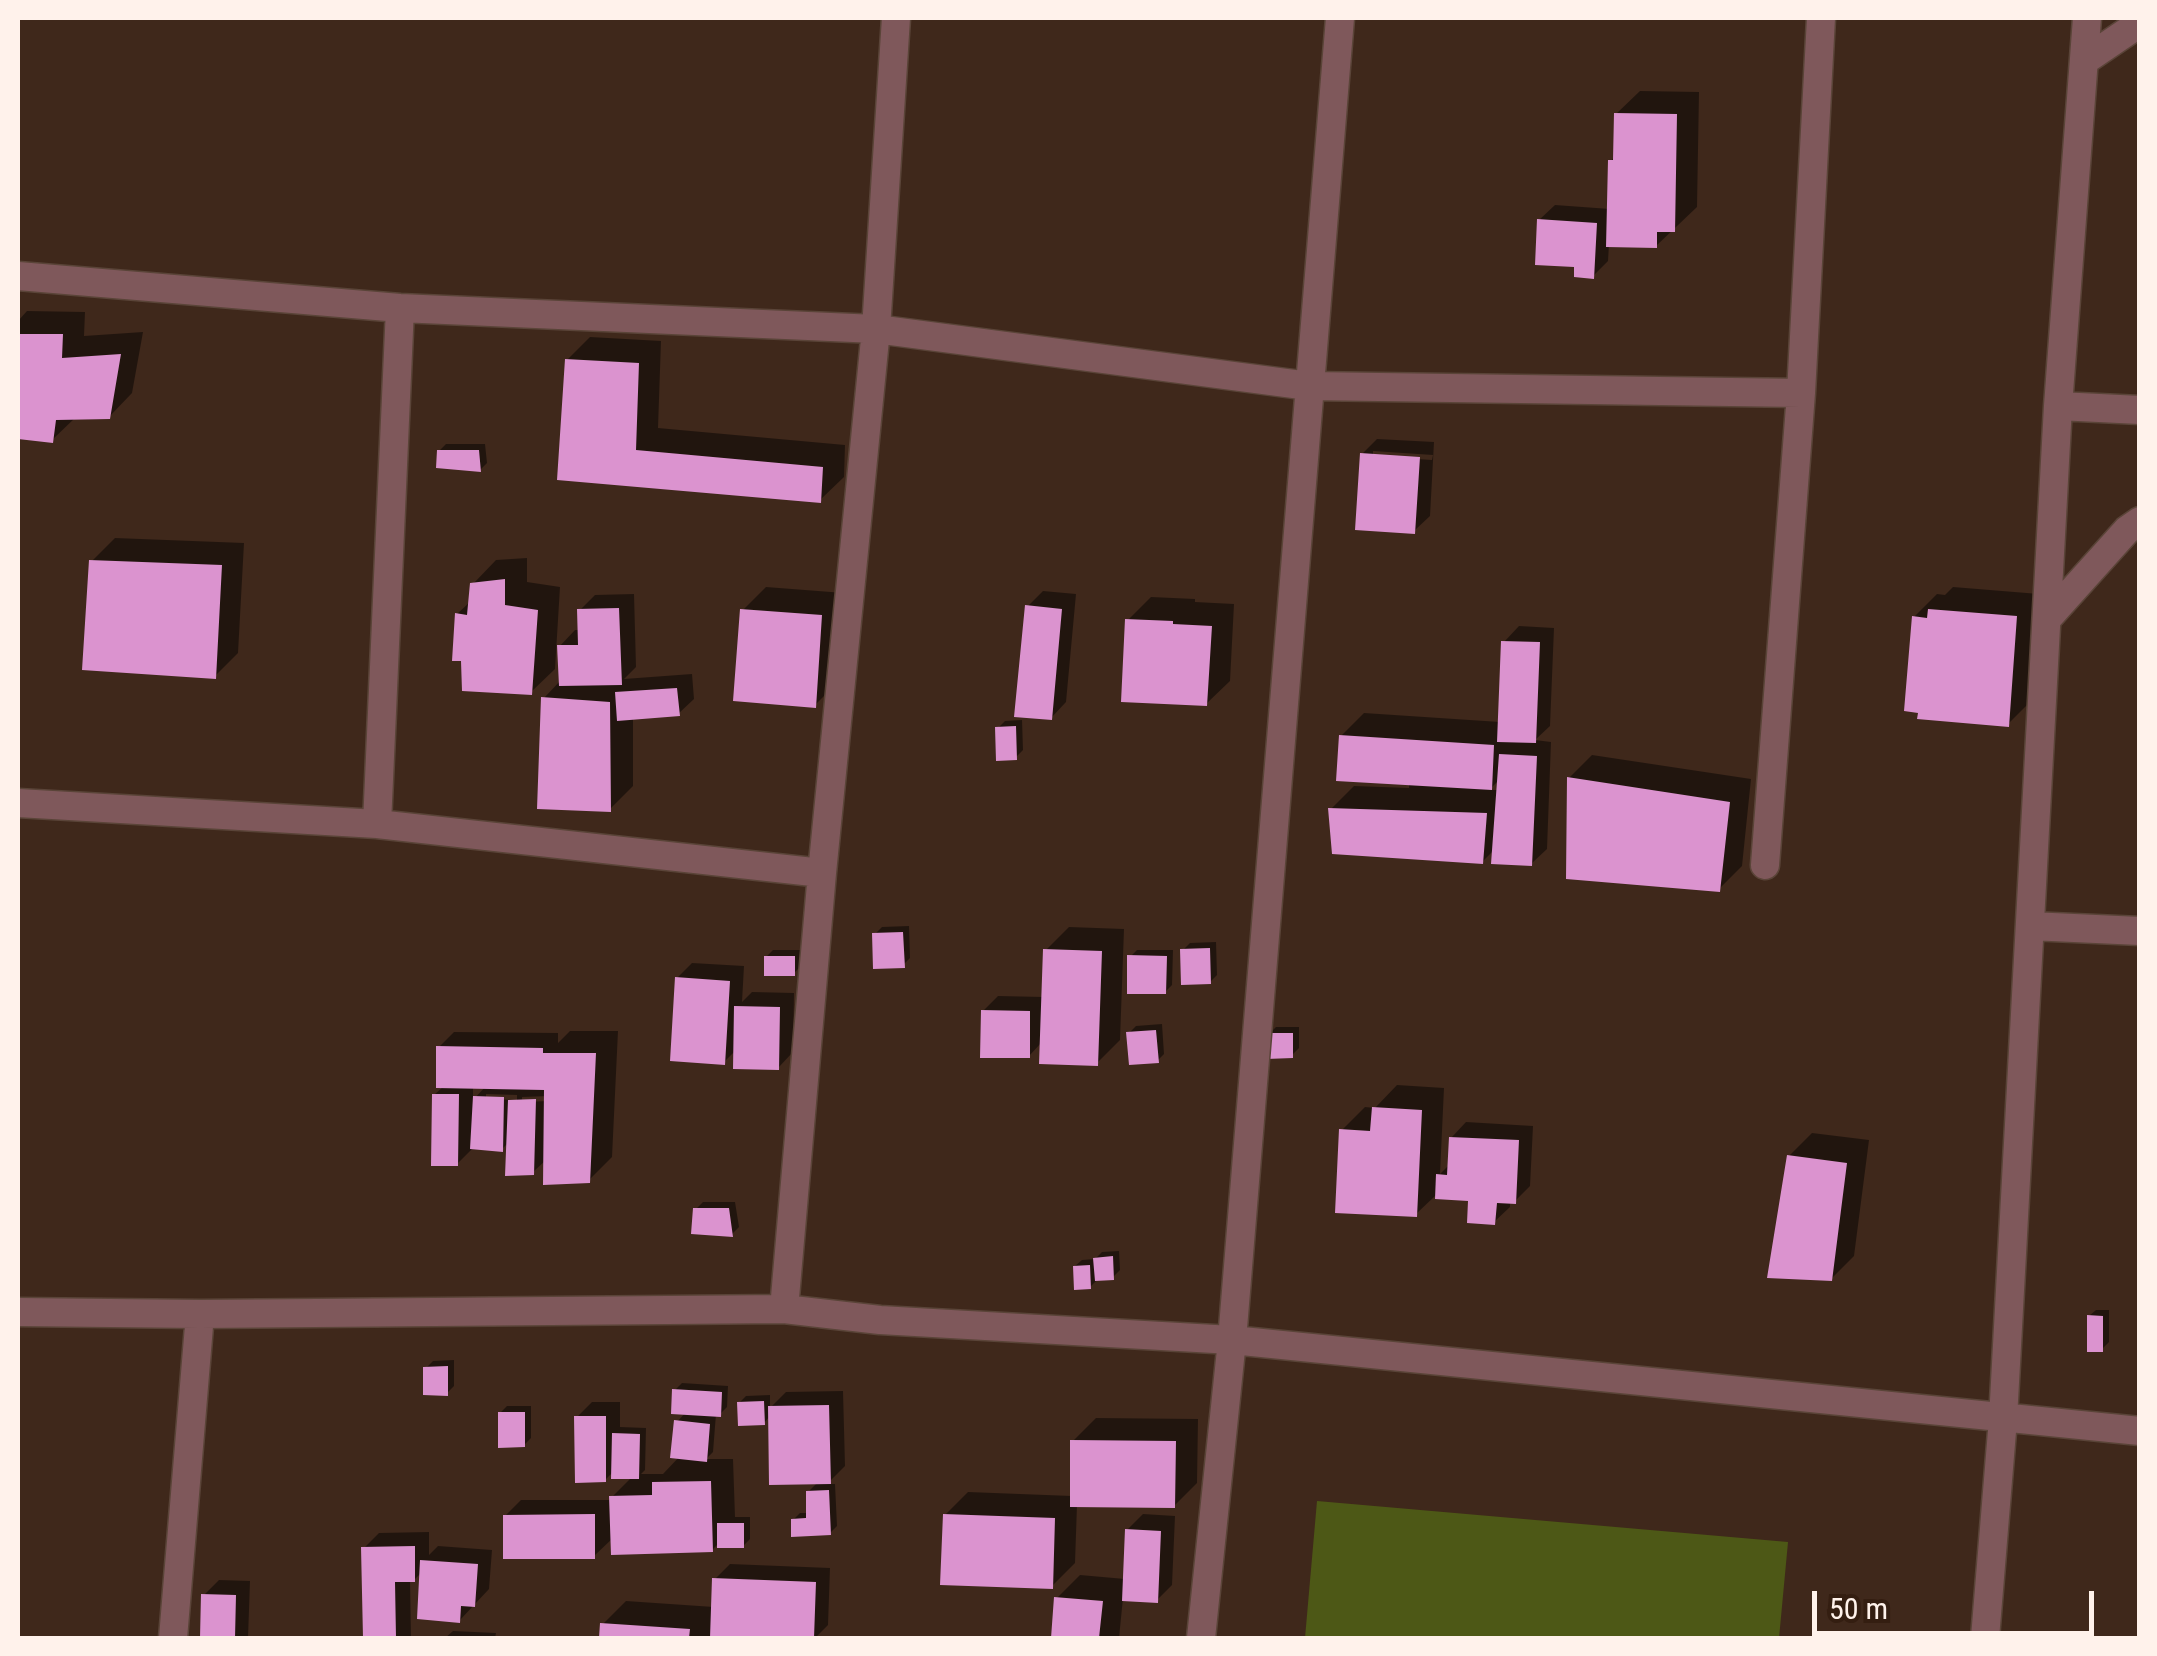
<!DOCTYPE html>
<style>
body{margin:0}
#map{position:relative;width:2157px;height:1656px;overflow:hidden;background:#3f281b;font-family:"Roboto Condensed",sans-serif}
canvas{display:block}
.frame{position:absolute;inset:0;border:20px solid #fff2eb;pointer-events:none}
.scale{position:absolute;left:1812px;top:1591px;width:282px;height:45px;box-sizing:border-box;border:5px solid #fff2eb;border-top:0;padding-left:12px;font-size:30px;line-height:35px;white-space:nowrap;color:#fff2eb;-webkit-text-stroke:8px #341e11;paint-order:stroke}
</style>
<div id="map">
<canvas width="2157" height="1656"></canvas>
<div class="frame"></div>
<div class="scale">50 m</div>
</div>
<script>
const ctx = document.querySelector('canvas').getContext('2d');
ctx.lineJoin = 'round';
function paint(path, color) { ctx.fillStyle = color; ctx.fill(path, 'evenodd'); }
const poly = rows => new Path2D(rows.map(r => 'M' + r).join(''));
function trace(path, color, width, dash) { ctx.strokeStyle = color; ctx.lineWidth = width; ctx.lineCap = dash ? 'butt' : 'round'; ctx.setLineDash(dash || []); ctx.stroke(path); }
const green = poly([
 [1317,1501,1788,1542,1779,1638,1305,1638]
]);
const shadow = poly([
 [1640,91,1699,92,1697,207,1656,246,1609,244,1608,261,1593,276,1577,265,1539,220,1555,205,1610,209,1611,161,1615,156,1616,114],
 [27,311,85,312,84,336,143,332,132,393,109,417,75,418,52,440,18,436,18,321],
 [590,337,661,341,658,428,845,445,844,477,820,500,559,478,567,360],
 [1377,439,1434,442,1430,516,1414,531,1362,454],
 [1373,451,1433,455,1432,460,1373,456],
 [446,444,485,444,487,463,480,470,439,451],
 [115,538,244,543,238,653,215,676,92,561],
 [527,558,527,582,560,587,555,669,531,692,457,614,471,601,473,584,496,560],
 [766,587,844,593,838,682,815,705,743,610],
 [1953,587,2039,594,2031,701,2008,724,1914,617,1937,594,1945,595],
 [1043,591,1076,594,1066,702,1051,718,1028,606],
 [634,594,636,667,624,679,692,674,694,699,678,714,633,717,633,786,610,809,544,698,561,680,558,648,575,630,580,630,580,610,595,595],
 [1151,597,1195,599,1195,602,1234,604,1230,681,1206,704,1128,620],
 [1519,626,1554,628,1550,726,1535,740,1551,742,1547,849,1531,864,1494,850,1482,862,1331,809,1354,786,1409,788,1409,783,1341,736,1364,713,1500,722,1504,642],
 [1500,779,1499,790,1489,790],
 [1022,720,1023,750,1016,757,998,728,1005,721],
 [1592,755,1751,779,1742,866,1719,889,1569,778],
 [909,926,910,958,903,965,875,934,882,927],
 [1069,927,1124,929,1120,1040,1097,1063,1042,1042,1029,1056,983,1011,998,996,1044,997,1046,950],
 [1216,942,1217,975,1210,982,1183,950,1190,943],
 [773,950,801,950,801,966,794,973,766,957],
 [1137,950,1173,950,1172,985,1165,992,1130,957],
 [692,963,744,966,742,1002,752,992,794,993,793,1052,778,1068,736,1050,724,1062,677,978],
 [1162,1024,1164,1054,1158,1060,1129,1033,1136,1026],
 [1276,1027,1299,1027,1299,1048,1292,1055,1269,1034],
 [570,1031,618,1031,612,1157,589,1180,546,1160,532,1173,509,1142,502,1149,472,1149,457,1164,434,1095,444,1086,439,1047,454,1032,558,1033,558,1043],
 [473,1086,486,1086,473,1100],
 [486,1094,517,1095,517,1100,486,1099],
 [549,1096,549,1101,522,1102,522,1097],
 [1397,1085,1444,1088,1440,1174,1450,1164,1451,1138,1466,1122,1533,1126,1530,1186,1515,1201,1510,1201,1510,1207,1494,1222,1470,1199,1435,1196,1416,1214,1342,1130,1365,1107,1375,1108],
 [1812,1133,1869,1140,1854,1256,1831,1279,1789,1156],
 [703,1202,735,1202,739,1227,732,1234,696,1209],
 [1119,1251,1120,1270,1113,1277,1097,1280,1090,1287,1075,1266,1082,1260,1095,1259,1102,1252],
 [2096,1310,2109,1310,2109,1342,2102,1349,2089,1316],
 [454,1360,454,1386,447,1393,426,1368,433,1361],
 [682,1383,728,1386,727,1407,720,1414,716,1414,713,1452,706,1459,733,1459,735,1517,750,1517,750,1539,743,1546,717,1545,712,1550,613,1538,594,1556,505,1516,521,1500,612,1500,612,1497,632,1477,614,1471,605,1480,577,1417,592,1402,620,1402,620,1427,646,1428,645,1470,641,1474,663,1474,680,1456,677,1422,686,1412,675,1390],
 [843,1391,845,1466,827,1484,835,1484,837,1526,830,1533,793,1520,800,1513,809,1513,808,1492,818,1482,770,1416,764,1423,739,1403,746,1396,770,1395,770,1408,786,1392],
 [507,1406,531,1406,531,1438,524,1445,500,1413],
 [1096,1418,1198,1419,1197,1483,1174,1506,1077,1505,1075,1563,1052,1586,945,1515,968,1492,1072,1496,1073,1441],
 [1143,1514,1175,1516,1172,1585,1157,1600,1123,1598,1119,1638,1053,1638,1057,1598,1080,1575,1125,1579,1127,1530],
 [429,1532,429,1555,438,1546,492,1550,489,1589,460,1620,422,1572,414,1580,410,1580,411,1638,366,1638,364,1548,379,1533],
 [730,1564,830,1568,828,1625,815,1638,719,1638,721,1636,709,1636,709,1638,602,1638,603,1624,626,1601,714,1607,715,1579],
 [219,1580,250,1581,248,1638,202,1638,204,1595],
 [453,1631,496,1633,495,1638,445,1638]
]);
const building = poly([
 [1614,113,1677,114,1675,232,1657,232,1657,248,1606,247,1608,160,1613,160],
 [1537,219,1597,223,1594,279,1574,277,1574,267,1535,265],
 [18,334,63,334,62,358,121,354,110,419,56,420,53,443,18,439],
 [565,359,639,363,636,450,823,467,821,503,557,480],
 [437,450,479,450,481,472,436,468],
 [1360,453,1420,457,1415,534,1355,530],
 [89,560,222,565,216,679,82,670],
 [505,579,505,605,538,610,532,695,462,691,461,661,452,661,455,613,467,615,470,583],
 [1025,605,1062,609,1052,720,1014,717],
 [619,608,622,685,559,686,557,645,578,645,577,609],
 [740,609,822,615,816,708,733,701],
 [1928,609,2017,616,2009,727,1917,719,1918,713,1904,711,1912,616,1927,618],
 [1125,619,1173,621,1173,624,1212,626,1207,706,1121,702],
 [1501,641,1540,642,1536,743,1497,742],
 [677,688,680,716,617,721,615,692],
 [541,697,610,702,611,812,537,809],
 [1016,726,1017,760,996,761,995,727],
 [1339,735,1494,745,1492,790,1336,781],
 [1499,754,1537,756,1532,866,1491,864],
 [1567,777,1730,802,1720,892,1566,879],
 [1328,808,1487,813,1483,864,1332,854],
 [903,932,905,968,873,969,872,933],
 [1210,948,1211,984,1181,985,1180,949],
 [1043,949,1102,951,1098,1066,1039,1064],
 [1127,955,1167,956,1166,994,1127,994],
 [764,956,795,956,795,976,764,976],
 [675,977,730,981,725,1065,670,1061],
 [734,1006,780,1007,779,1070,733,1069],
 [981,1010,1030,1011,1030,1058,980,1058],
 [1156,1030,1159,1063,1129,1065,1126,1032],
 [1267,1033,1293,1033,1293,1058,1266,1059],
 [436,1046,543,1048,543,1053,596,1053,590,1183,543,1185,544,1090,436,1088],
 [432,1094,459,1094,458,1166,431,1166],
 [473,1096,504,1097,503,1152,470,1149],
 [536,1099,534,1175,505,1176,508,1100],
 [1372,1107,1422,1110,1417,1217,1335,1213,1339,1129,1370,1131],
 [1449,1137,1519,1140,1516,1204,1497,1203,1495,1225,1467,1223,1468,1201,1435,1199,1436,1174,1447,1175],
 [1787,1155,1847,1163,1832,1281,1767,1278],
 [693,1208,729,1208,733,1237,691,1234],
 [1113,1256,1114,1280,1095,1281,1093,1258],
 [1090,1265,1091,1289,1074,1290,1073,1266],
 [2087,1315,2103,1316,2103,1352,2087,1352],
 [448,1366,448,1396,423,1395,423,1367],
 [672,1389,722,1392,721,1417,671,1414],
 [764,1401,765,1425,738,1426,737,1402],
 [829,1405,831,1484,769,1485,768,1406],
 [498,1412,525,1412,525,1447,498,1448],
 [574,1416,606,1416,606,1482,575,1483],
 [674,1420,710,1424,707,1462,670,1458],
 [612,1433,640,1434,639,1479,611,1479],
 [1070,1440,1176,1441,1175,1508,1070,1507],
 [711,1481,713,1552,611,1555,609,1496,652,1495,652,1482],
 [829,1490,831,1535,791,1537,791,1519,806,1518,806,1491],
 [595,1514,595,1559,503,1559,503,1515],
 [943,1514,1055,1518,1053,1589,940,1585],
 [717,1523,744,1523,744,1548,717,1548],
 [1125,1529,1161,1531,1158,1603,1122,1601],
 [415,1546,415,1582,395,1582,396,1638,363,1638,361,1547],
 [420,1560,478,1564,475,1607,461,1606,460,1623,417,1619],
 [712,1578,816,1582,814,1638,710,1638],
 [201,1594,236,1595,235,1638,200,1638],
 [1054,1597,1103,1601,1099,1638,1051,1638],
 [600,1623,690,1629,689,1638,599,1638]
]);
const minor = poly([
 [2084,61,2140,23],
 [18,276,400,308,876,329,1309,386,1801,393],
 [2058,406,2140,410],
 [2047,619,2127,530,2140,521],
 [18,803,377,824,822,873],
 [377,824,400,308],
 [1765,865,1801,393,1821,18],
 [2030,926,2140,931],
 [784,1309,822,873,876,329,896,18],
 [18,1312,200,1314,784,1309,880,1320,1232,1340,2140,1431],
 [173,1638,200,1314],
 [1201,1638,1232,1340,1340,18],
 [1985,1638,2003,1419,2058,406,2087,18]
]);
paint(green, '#4d5816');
paint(shadow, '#0007');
paint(building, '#db93cf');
trace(minor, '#5a4438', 31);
trace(minor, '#7f585b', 28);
</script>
